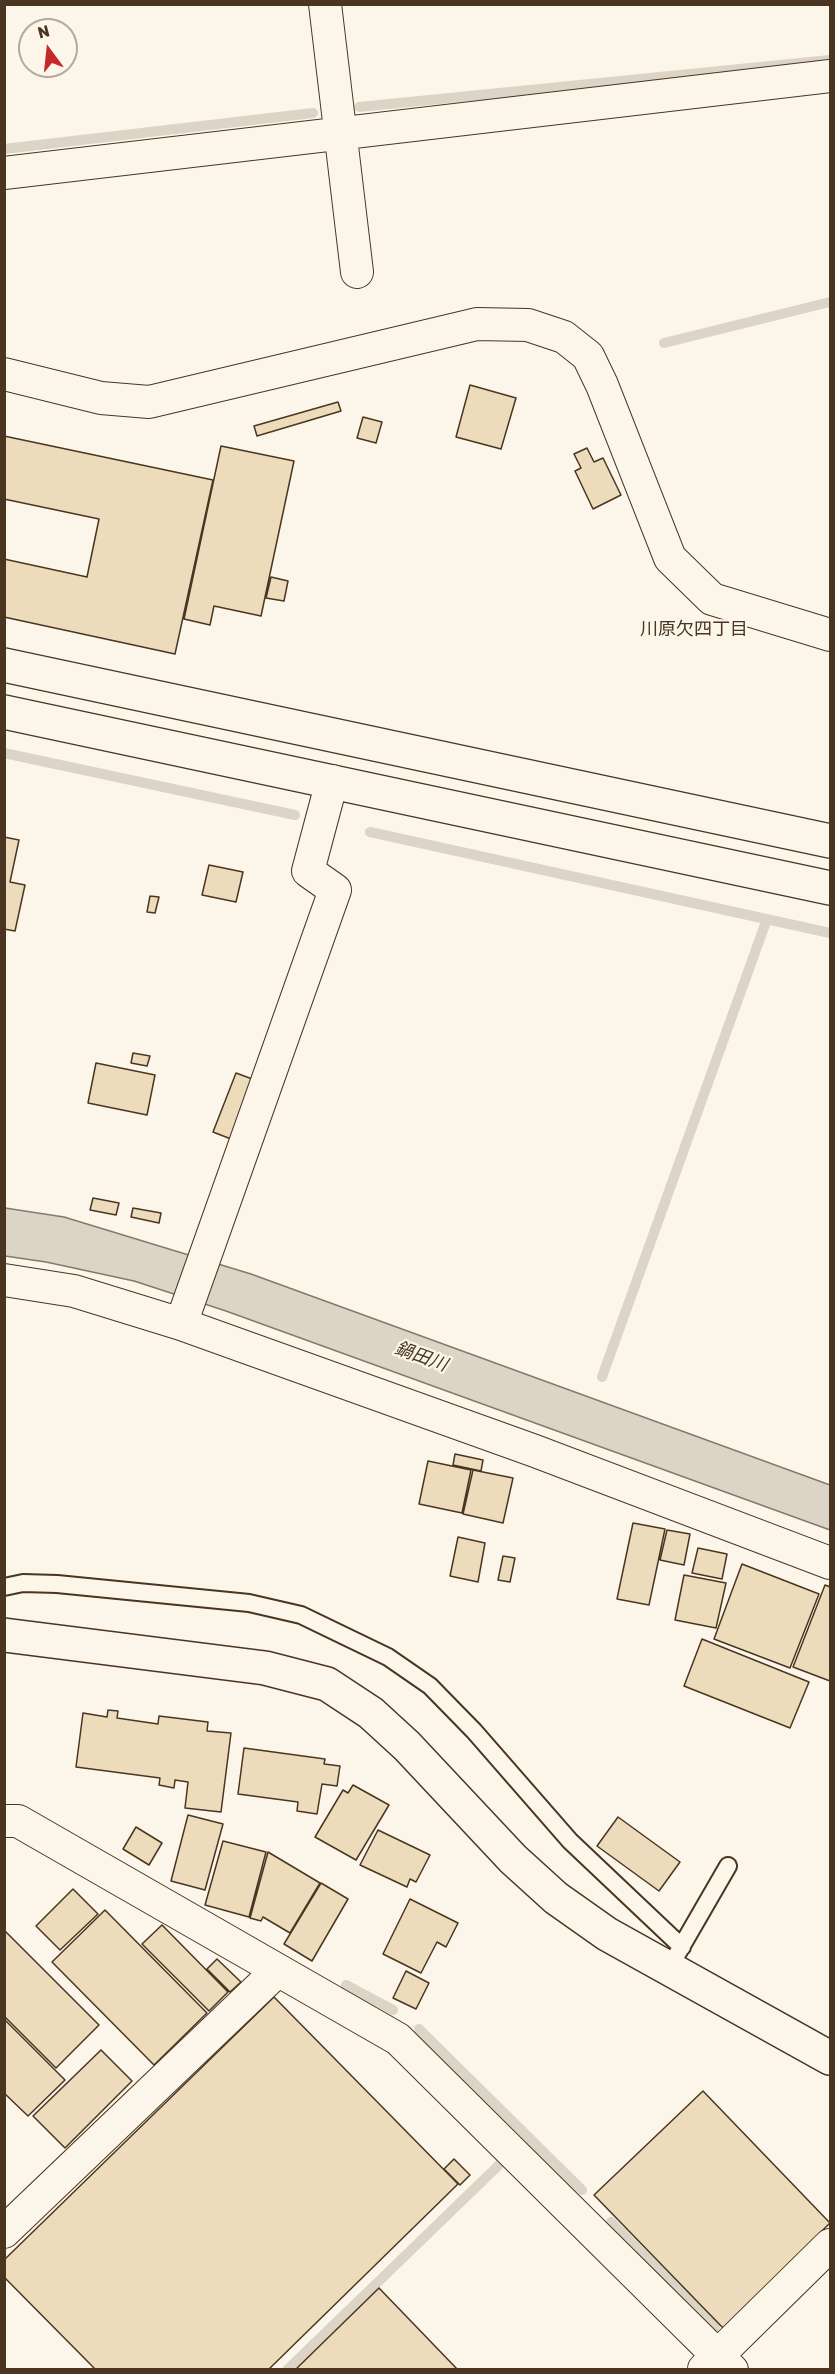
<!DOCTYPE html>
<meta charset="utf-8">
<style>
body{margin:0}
#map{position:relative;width:835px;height:2374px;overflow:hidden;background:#fbf6e9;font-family:Rubik,sans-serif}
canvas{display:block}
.frame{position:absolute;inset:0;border:6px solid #4a3520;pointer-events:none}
.north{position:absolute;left:18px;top:18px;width:60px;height:60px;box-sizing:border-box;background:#fbf6e9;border:2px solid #b4a999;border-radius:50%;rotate:345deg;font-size:16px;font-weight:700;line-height:24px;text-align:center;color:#4a3520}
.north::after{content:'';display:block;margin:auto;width:21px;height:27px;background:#c62828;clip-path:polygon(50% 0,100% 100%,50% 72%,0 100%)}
</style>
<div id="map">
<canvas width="835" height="2374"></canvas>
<div class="frame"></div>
<div class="north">N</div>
</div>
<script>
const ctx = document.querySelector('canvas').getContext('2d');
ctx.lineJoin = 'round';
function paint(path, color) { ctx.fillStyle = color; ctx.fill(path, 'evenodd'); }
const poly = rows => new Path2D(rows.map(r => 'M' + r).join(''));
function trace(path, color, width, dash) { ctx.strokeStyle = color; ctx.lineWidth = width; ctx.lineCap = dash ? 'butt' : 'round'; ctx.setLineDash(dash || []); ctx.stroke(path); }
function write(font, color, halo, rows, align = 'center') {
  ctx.font = font + ' Rubik,"Noto Sans JP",sans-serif'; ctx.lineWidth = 4.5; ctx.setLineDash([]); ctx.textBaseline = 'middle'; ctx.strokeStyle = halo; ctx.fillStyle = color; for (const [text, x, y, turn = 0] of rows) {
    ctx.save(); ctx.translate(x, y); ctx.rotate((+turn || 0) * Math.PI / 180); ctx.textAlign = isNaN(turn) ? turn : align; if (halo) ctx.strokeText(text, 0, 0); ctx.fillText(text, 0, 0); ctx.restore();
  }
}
const water = poly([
 [5,1208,64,1217,251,1274,830,1485,830,1530,226,1311,134,1281,46,1262,5,1256,5,1208]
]);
const stream = poly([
 [359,107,830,60],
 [4,149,313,113],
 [664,343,830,302],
 [4,753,295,815],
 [370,832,830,933],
 [602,1377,767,919],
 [346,1985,393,2010],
 [419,2029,582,2190],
 [611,2222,715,2327],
 [287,2370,500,2164]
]);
const building = poly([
 [470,385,516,398,501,449,456,437,470,385],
 [338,402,341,411,257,436,254,426,338,402],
 [363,417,382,422,376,443,357,438,363,417],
 [4,436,213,480,175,654,4,617,4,559,87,577,99,519,4,499,4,436],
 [221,446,294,461,261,616,214,606,210,625,184,619,221,446],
 [587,448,594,462,603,458,621,495,593,509,575,471,581,468,574,454,587,448],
 [271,577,288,581,284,601,266,598,271,577],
 [4,837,19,840,10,882,25,885,15,931,4,929,4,837],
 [209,865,243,872,236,902,202,895,209,865],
 [150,896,159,897,155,913,147,912,150,896],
 [133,1053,150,1056,147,1066,131,1063,133,1053],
 [96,1063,155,1075,147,1115,88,1103,96,1063],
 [236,1073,255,1080,231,1139,213,1132,236,1073],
 [93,1198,119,1203,116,1215,90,1210,93,1198],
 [133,1208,161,1213,159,1223,131,1217,133,1208],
 [455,1454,483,1460,481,1471,453,1465,455,1454],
 [428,1461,471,1470,462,1513,419,1504,428,1461],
 [473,1470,513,1478,503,1523,463,1514,473,1470],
 [633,1523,665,1529,649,1605,617,1599,633,1523],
 [667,1530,690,1534,684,1565,660,1560,667,1530],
 [458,1537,485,1543,478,1582,450,1576,458,1537],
 [698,1548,727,1554,722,1579,692,1573,698,1548],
 [503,1556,515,1558,510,1582,498,1580,503,1556],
 [742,1564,819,1594,790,1668,714,1639,742,1564],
 [684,1575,726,1583,716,1628,675,1620,684,1575],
 [825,1585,830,1587,830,1681,793,1667,825,1585],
 [702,1639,809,1682,790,1728,684,1686,702,1639],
 [108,1710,118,1711,117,1718,158,1724,159,1716,208,1722,207,1731,231,1733,221,1812,185,1808,188,1782,175,1780,174,1788,159,1785,160,1778,76,1767,83,1713,107,1717,108,1710],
 [244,1748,325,1759,324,1764,340,1766,337,1786,322,1784,317,1814,297,1811,298,1802,238,1794,244,1748],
 [353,1785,389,1805,356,1860,315,1837,343,1790,348,1793,353,1785],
 [188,1815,223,1824,205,1890,171,1881,188,1815],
 [618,1817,680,1862,659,1891,597,1846,618,1817],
 [136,1827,162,1843,149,1865,123,1849,136,1827],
 [378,1830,430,1855,416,1882,410,1879,407,1887,360,1865,378,1830],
 [223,1841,266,1852,249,1917,205,1905,223,1841],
 [268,1852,320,1883,290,1933,263,1917,261,1921,250,1918,268,1852],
 [321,1883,348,1899,312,1961,284,1944,321,1883],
 [73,1889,98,1914,60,1950,36,1926,73,1889],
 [410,1899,458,1923,446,1947,437,1942,421,1973,383,1954,410,1899],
 [105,1910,207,2013,154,2065,52,1962,105,1910],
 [162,1925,228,1992,209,2011,142,1944,162,1925],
 [4,1930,99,2025,56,2068,4,2016,4,1930],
 [217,1959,241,1982,230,1992,207,1969,217,1959],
 [406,1971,429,1983,416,2009,393,1998,406,1971],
 [274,1997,458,2184,268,2370,96,2370,4,2277,4,2260,274,1997],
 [4,2019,65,2080,28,2116,4,2093,4,2019],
 [101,2050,132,2081,65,2148,33,2116,101,2050],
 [703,2091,830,2223,723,2328,594,2195,703,2091],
 [454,2159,470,2175,460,2185,444,2169,454,2159],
 [379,2288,458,2370,295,2370,379,2288]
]);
const lane = poly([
 [4,1587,23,1583,57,1584,249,1603,301,1615,388,1657,430,1686,474,1731,570,1841,682,1947],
 [676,1956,728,1866]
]);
const street = poly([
 [325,4,357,272],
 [4,173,830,76],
 [4,374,101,398,149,402,477,324,528,325,564,337,588,356,602,385,670,558,712,599,830,635],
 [4,1280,74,1291,181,1324,535,1451,830,1563],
 [181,1324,335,890,308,871,332,781],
 [4,1821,18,1821,398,2039,732,2370],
 [4,2232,277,1971],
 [704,2369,830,2245]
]);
const secondary = poly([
 [4,665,830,841],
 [4,712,830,888],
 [4,1635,265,1668,327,1684,371,1713,407,1746,513,1859,556,1898,607,1934,830,2058]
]);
const neighbourhoodNames = [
 ["川原欠四丁目",694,630]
];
const waterNames = [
 ["鍋田川",421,1357,20]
];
paint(water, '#dcd4c6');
trace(water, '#887966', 1.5);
trace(stream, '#dcd4c6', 10);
paint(building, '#ecdcbc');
trace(building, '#4a3520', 1.5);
trace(lane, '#4a3520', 20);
trace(street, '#4a3520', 34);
trace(secondary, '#4a3520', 36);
trace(lane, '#fbf6e9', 16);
trace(street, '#fbf6e9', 32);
trace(secondary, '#fbf6e9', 33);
write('18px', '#4a3520', '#fbf6e9', neighbourhoodNames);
write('italic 18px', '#4a3520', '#fbf6e9', waterNames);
</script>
